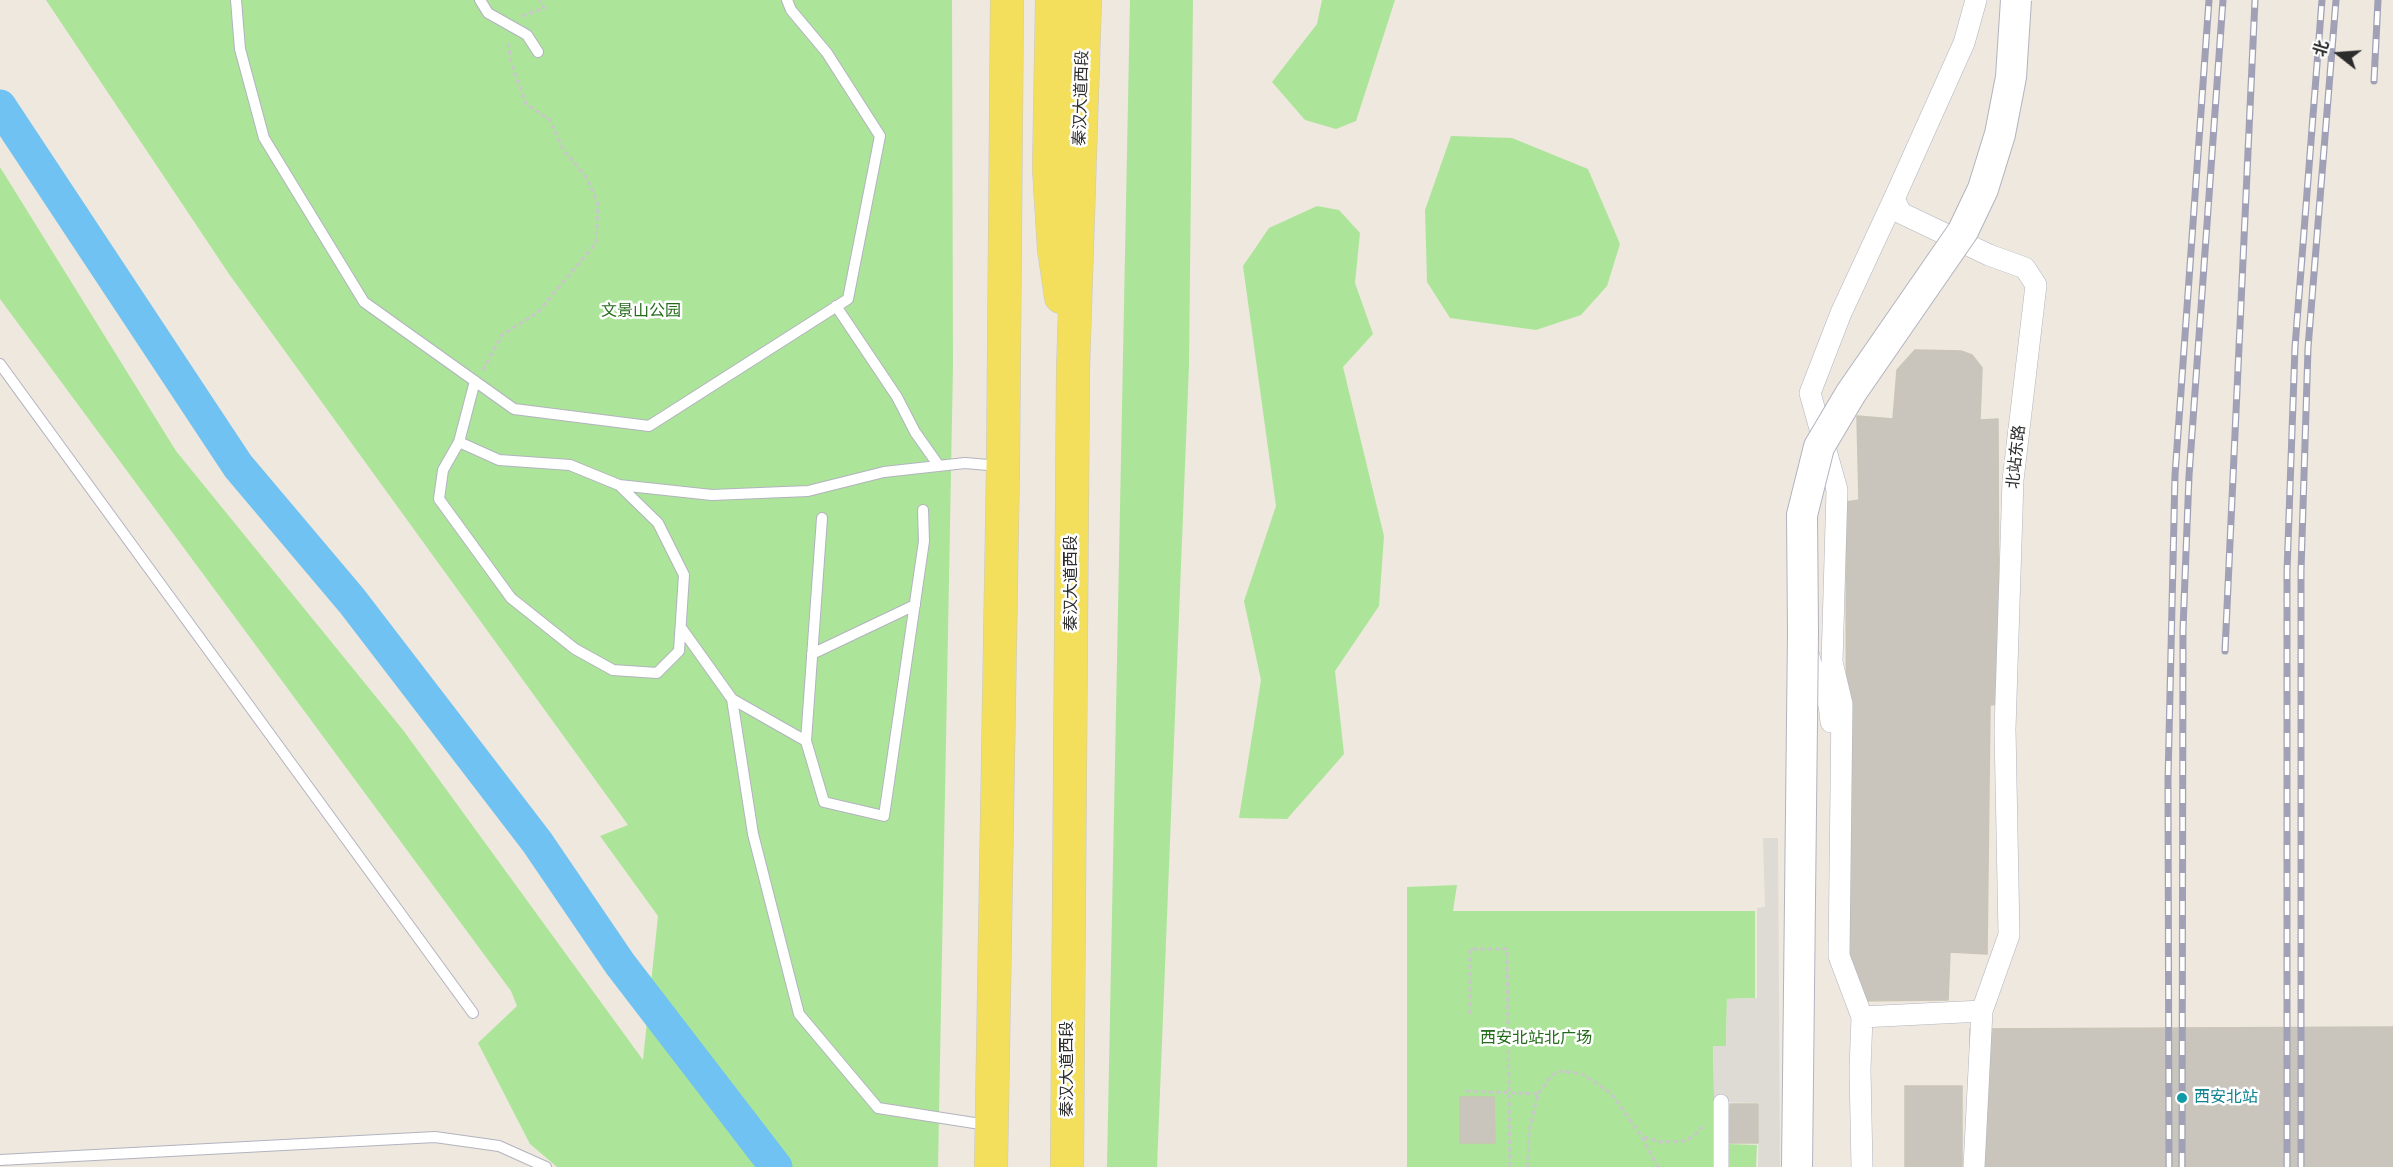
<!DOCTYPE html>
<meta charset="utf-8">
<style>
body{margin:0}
#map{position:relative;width:2393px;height:1167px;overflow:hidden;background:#eee8de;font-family:Poppins,"Noto Sans SC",sans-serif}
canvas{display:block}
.north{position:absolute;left:2309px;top:24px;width:60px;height:60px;-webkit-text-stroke:4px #fff;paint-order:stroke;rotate:287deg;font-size:16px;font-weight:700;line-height:24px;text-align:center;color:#2c2c2c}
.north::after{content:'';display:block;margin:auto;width:21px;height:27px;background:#2c2c2c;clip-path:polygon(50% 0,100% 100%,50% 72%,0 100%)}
</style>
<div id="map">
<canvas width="2393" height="1167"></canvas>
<div class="north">北</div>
</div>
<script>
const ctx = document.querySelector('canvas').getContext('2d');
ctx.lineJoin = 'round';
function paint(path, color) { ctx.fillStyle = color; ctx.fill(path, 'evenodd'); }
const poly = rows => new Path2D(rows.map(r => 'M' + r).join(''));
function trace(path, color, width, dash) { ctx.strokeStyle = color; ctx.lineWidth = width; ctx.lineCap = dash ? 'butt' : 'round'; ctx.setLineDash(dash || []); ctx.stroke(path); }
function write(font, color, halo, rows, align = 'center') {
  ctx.font = font + ' Poppins,"Noto Sans SC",sans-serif'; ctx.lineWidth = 5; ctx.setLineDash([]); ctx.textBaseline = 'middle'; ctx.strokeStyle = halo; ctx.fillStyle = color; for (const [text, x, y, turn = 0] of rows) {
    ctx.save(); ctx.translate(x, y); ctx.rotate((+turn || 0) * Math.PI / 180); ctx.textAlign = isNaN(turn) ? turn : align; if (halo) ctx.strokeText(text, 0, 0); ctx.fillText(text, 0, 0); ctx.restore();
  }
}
const green = poly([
 [46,0,952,0,953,365,938,1167,557,1167,530,1144,478,1043,517,1006,511,991,0,299,0,167,176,451,403,730,643,1060,658,916,600,836,628,825,229,274],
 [1130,0,1193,0,1189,365,1157,1167,1107,1167],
 [1322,0,1395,0,1356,121,1336,129,1305,120,1272,82,1317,24],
 [1451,136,1512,138,1588,169,1620,244,1607,286,1581,315,1536,330,1450,318,1427,282,1425,210],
 [1317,206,1339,210,1360,233,1355,283,1373,334,1343,367,1384,536,1379,606,1335,671,1344,754,1287,819,1239,818,1261,680,1244,601,1276,506,1243,266,1269,228],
 [1457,885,1453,911,1755,911,1755,998,1727,999,1726,1046,1713,1046,1714,1089,1728,1105,1726,1144,1757,1145,1756,1167,1407,1167,1407,887]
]);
const plaza = poly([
 [1763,838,1778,838,1780,1167,1758,1167,1759,1103,1714,1102,1713,1046,1726,1046,1727,999,1757,998,1757,908,1765,907]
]);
const river = poly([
 [0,106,238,466,352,601,537,842,620,964,776,1167]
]);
const building = poly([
 [1915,350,1961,351,1972,355,1982,368,1980,420,1998,419,1999,704,1990,705,1987,954,1950,952,1948,1000,1847,1001,1846,502,1859,500,1857,416,1893,419,1897,370,1915,350],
 [2393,1027,2393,1167,1970,1167,1970,1029,2393,1027],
 [1905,1086,1962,1086,1962,1167,1905,1167,1905,1086],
 [1460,1097,1494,1097,1495,1143,1460,1143,1460,1097],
 [1730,1104,1758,1104,1758,1143,1728,1143,1730,1104]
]);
const path = poly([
 [522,16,544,8,540,0],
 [483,370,502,335,538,312,596,243,598,204,587,178,564,151,550,120,526,104,511,63,508,41],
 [1470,1014,1470,949,1507,949,1510,1167],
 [1466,1091,1538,1094],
 [1644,1137,1661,1142,1684,1141,1694,1136,1705,1124],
 [1528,1167,1529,1132,1538,1094,1552,1075,1562,1071,1582,1074,1611,1093,1642,1137,1658,1167]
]);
const service = poly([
 [236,0,240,49,264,138,364,302,514,409,649,426,848,299,880,136,827,53,791,10,787,0],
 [480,0,488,13,527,35,538,52],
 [836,306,897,397,915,432,939,466],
 [0,364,473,1013],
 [459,442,499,460,570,465,619,485,658,523,684,575,679,651,657,673,613,670,575,649,511,598,439,499,443,470,459,442,475,381],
 [619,485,712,495,808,491,884,472,965,463,1000,466],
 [682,629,732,699,753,834,799,1014,878,1108,987,1125],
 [812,654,915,605],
 [732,699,806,741,824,802,884,816,924,541,923,510],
 [806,741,822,518],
 [0,1160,435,1137,499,1146,546,1167]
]);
const pedestrian = poly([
 [1721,1167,1721,1102]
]);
const minor = poly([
 [1809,656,1814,676,1829,704,1831,722],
 [1839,942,1839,956,1862,1017,1860,1069,1862,1167],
 [1839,956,1842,704,1832,662,1837,490,1810,393,1841,313,1894,199],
 [1862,1017,1982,1011],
 [1974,1167,1982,1011,2009,935,2005,729,2013,480,2036,285,2025,268,1989,255,1901,213,1894,199,1964,43,1976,0]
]);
const primary = poly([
 [1052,0,1049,169,1054,249,1061,297],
 [991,1167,1003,466,1007,0],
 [1067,1167,1073,370,1085,0]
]);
const rail = poly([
 [2374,81,2378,0],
 [2225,651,2255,0],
 [2169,1167,2168,780,2175,475,2209,0],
 [2182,1167,2183,629,2189,476,2223,0],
 [2287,1167,2287,572,2295,347,2322,0],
 [2301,1167,2301,571,2308,348,2336,0]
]);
const secondaryBridge = poly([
 [1797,1167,1803,632,1802,515,1819,447,1851,393,1963,231,1983,189,2000,134,2011,77,2016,0]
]);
const markers = [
 [2182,1098,6,"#0f9aa8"]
];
const streetNames = [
 ["秦汉大道西段",1082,98,-88],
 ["北站东路",2017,457,-84],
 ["秦汉大道西段",1072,583,-90],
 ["秦汉大道西段",1068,1069,-90]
];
const parkNames = [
 ["文景山公园",641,312],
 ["西安北站北广场",1536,1039]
];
const cultureNames = [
 ["西安北站",2194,1098]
];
paint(green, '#ace599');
paint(plaza, '#dedbd5');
trace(river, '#6fc2f1', 33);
paint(building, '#c9c5bd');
trace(building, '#c9c5b7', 1.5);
trace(service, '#b2b3bf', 12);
trace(pedestrian, '#b2b3bf', 16);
trace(minor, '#b2b3bf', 22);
trace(primary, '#c8c8c8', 34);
trace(path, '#c8c8c8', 3, [4.5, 3]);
trace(service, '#fff', 10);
trace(pedestrian, '#fff', 15);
trace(minor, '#fff', 21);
trace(primary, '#f4df5d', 33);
trace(rail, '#a0a1b6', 7);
trace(rail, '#fff', 4.5, [14]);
trace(secondaryBridge, '#b2b3bf', 32, []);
trace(secondaryBridge, '#fff', 30);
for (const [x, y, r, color] of markers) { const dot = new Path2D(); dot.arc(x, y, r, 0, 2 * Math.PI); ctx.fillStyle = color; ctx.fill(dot); trace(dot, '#fff', 2); }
write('16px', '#2c2c2c', '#fff', streetNames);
write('16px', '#226b19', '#fff', parkNames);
write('16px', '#0d838f', '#fff', cultureNames, 'left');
</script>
